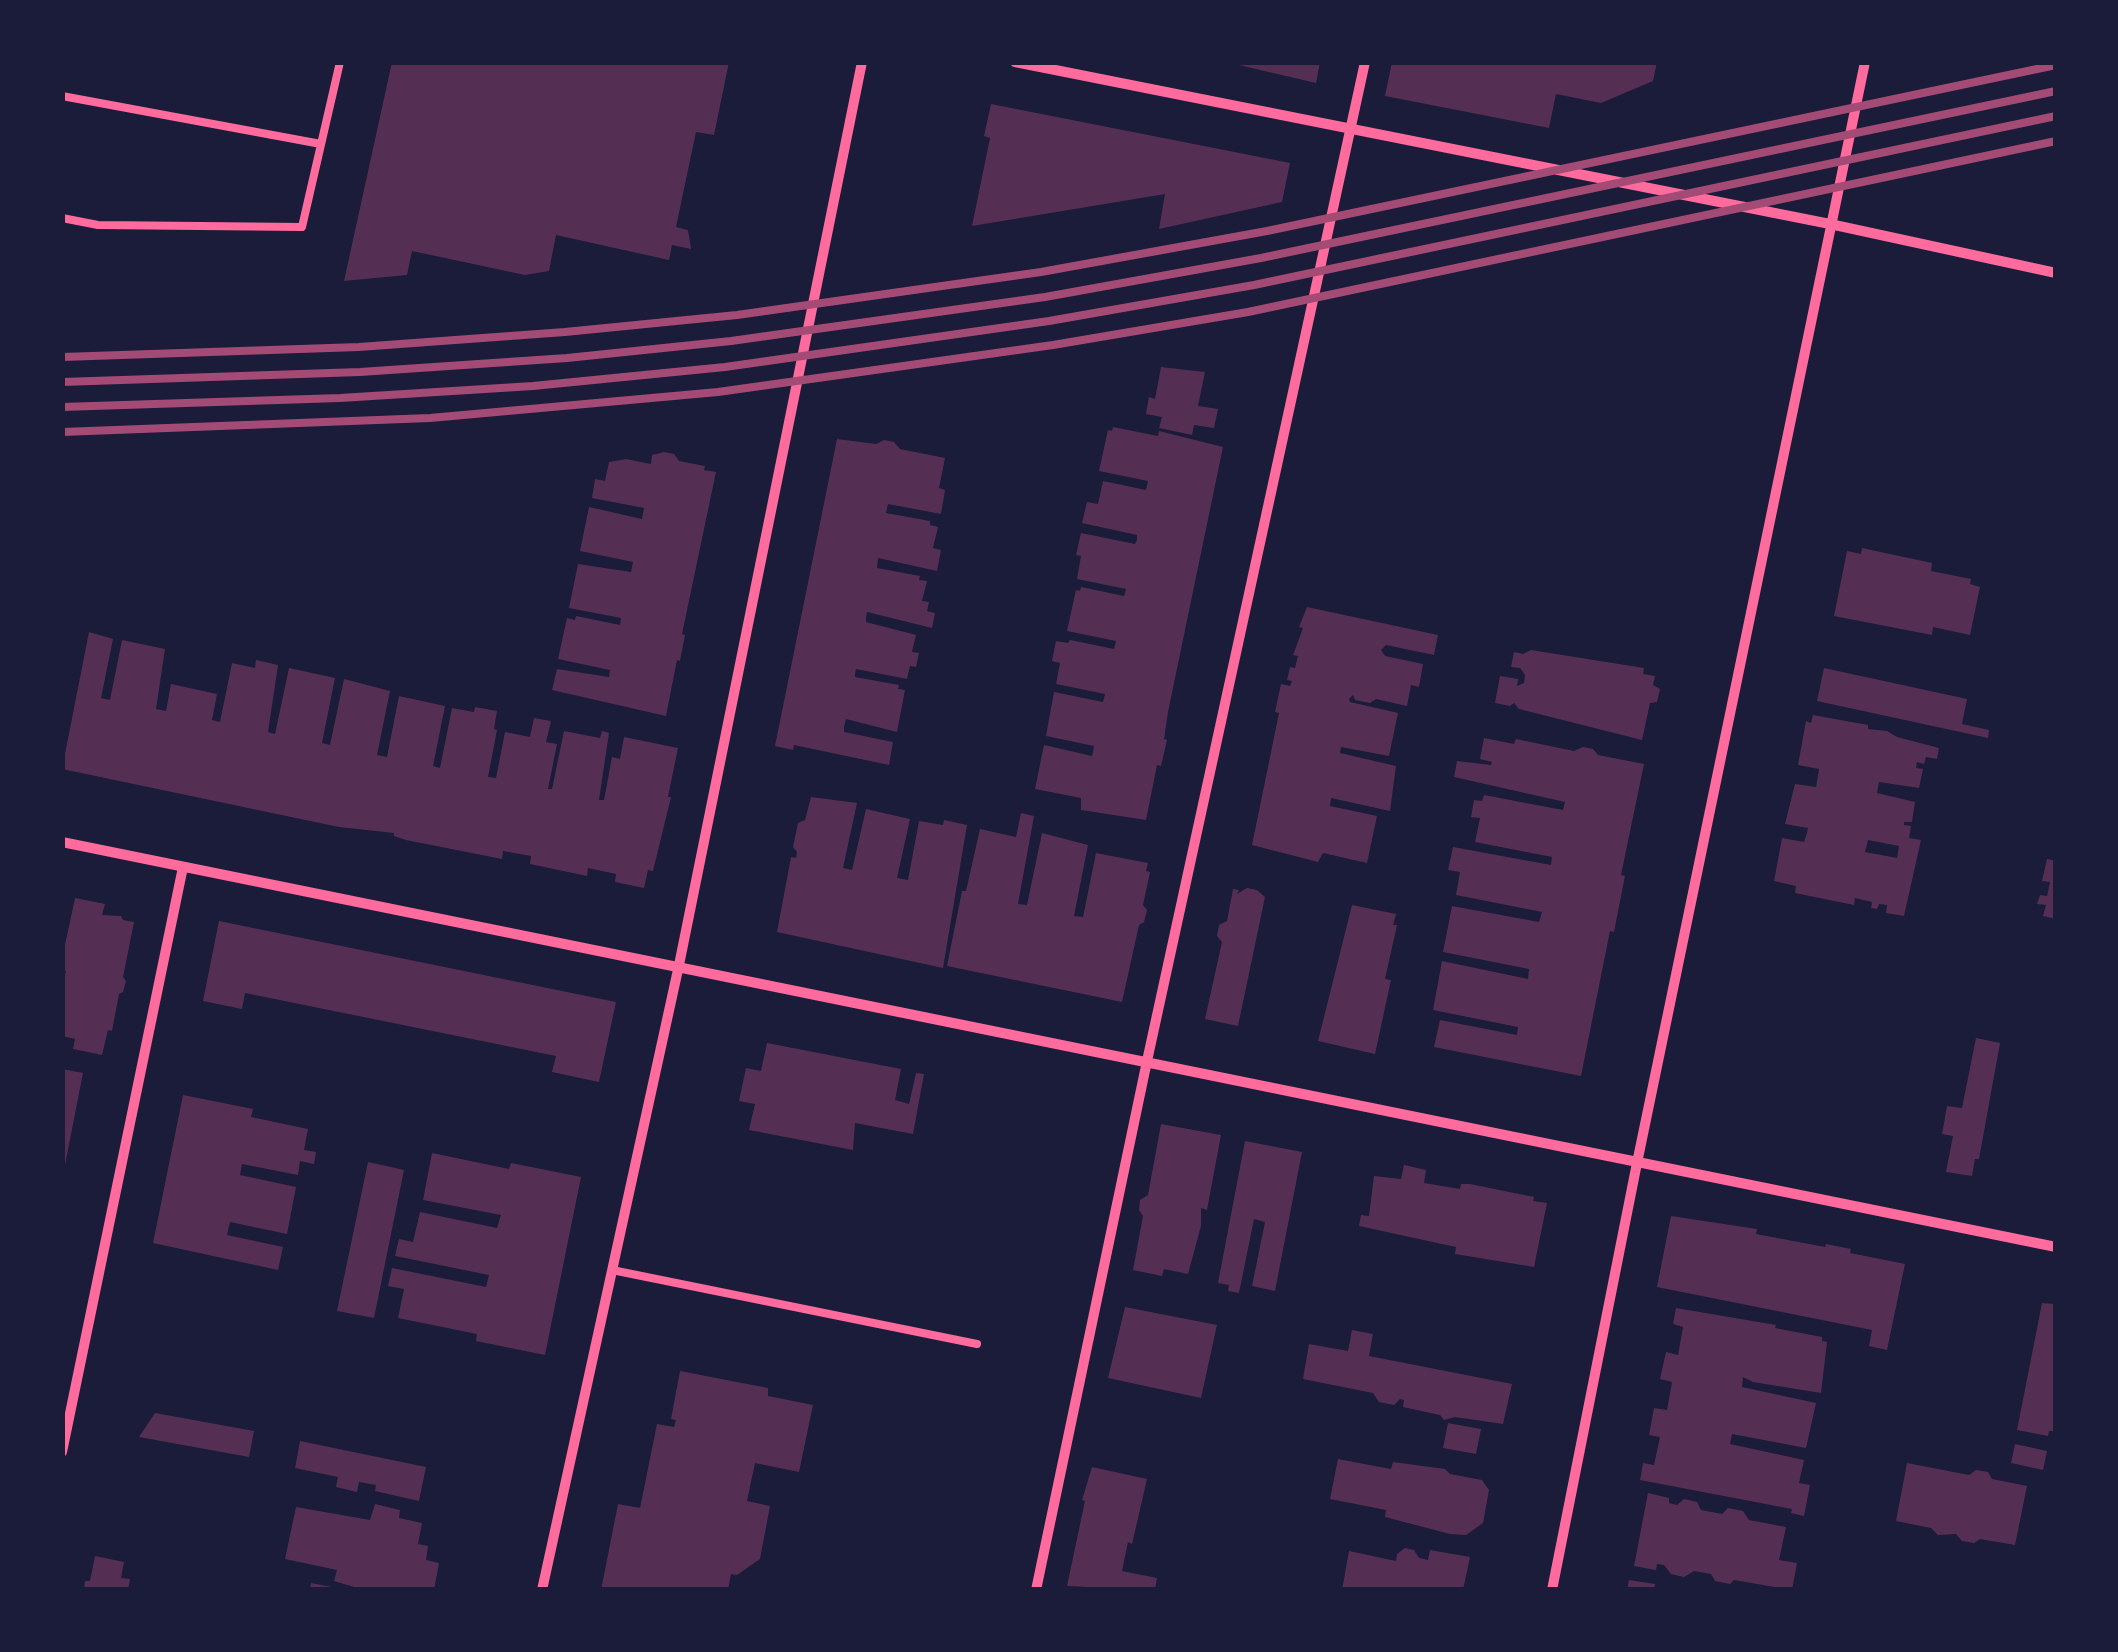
<!DOCTYPE html>
<style>
body{margin:0}
#map{position:relative;width:2118px;height:1652px;overflow:hidden;background:#1b1b3a;font-family:Lato,sans-serif}
canvas{display:block}
.frame{position:absolute;inset:0;border:65px solid #1b1b3a;pointer-events:none}
</style>
<div id="map">
<canvas width="2118" height="1652"></canvas>
<div class="frame"></div>
</div>
<script>
const ctx = document.querySelector('canvas').getContext('2d');
ctx.lineJoin = 'round';
function paint(path, color) { ctx.fillStyle = color; ctx.fill(path, 'evenodd'); }
const poly = rows => new Path2D(rows.map(r => 'M' + r).join(''));
function trace(path, color, width, dash) { ctx.strokeStyle = color; ctx.lineWidth = width; ctx.lineCap = dash ? 'butt' : 'round'; ctx.setLineDash(dash || []); ctx.stroke(path); }
const building = poly([
 [392,62,729,62,714,135,696,132,676,227,688,230,691,249,672,245,669,260,556,235,549,271,525,275,412,251,407,275,344,281],
 [1226,62,1320,62,1316,83],
 [1392,62,1657,62,1653,81,1601,103,1556,94,1549,128,1385,96],
 [991,104,1290,163,1282,202,1159,229,1165,194,972,226,990,138,984,136],
 [1161,367,1205,372,1198,406,1218,409,1214,428,1194,425,1192,435,1159,428,1162,417,1146,414,1149,397,1155,399],
 [1113,427,1158,436,1159,431,1223,447,1168,712,1164,739,1167,740,1161,766,1157,765,1146,820,1081,810,1081,798,1035,789,1044,745,1092,756,1093,752,1094,746,1046,736,1054,692,1103,702,1105,694,1056,684,1060,663,1052,661,1056,641,1068,643,1070,640,1114,649,1116,641,1067,631,1076,590,1080,591,1081,587,1124,596,1126,589,1077,579,1081,556,1076,555,1081,533,1135,544,1137,540,1137,535,1082,523,1087,502,1098,504,1103,481,1146,490,1148,481,1099,471,1108,430,1112,431],
 [837,439,876,444,884,440,894,442,900,449,945,458,939,488,945,490,941,514,888,504,886,513,930,521,930,525,938,527,933,548,941,550,937,571,878,558,877,568,920,576,919,580,927,581,922,601,929,602,927,611,935,613,932,628,867,612,866,618,866,622,916,635,912,652,919,653,916,667,910,666,907,679,856,669,855,674,855,677,899,685,898,689,905,690,897,732,846,719,844,727,844,732,893,742,889,765,794,745,793,750,775,746],
 [664,452,674,454,679,461,705,466,704,470,716,472,682,634,685,635,680,661,677,660,666,716,552,690,557,669,609,677,610,670,558,659,567,618,575,620,576,616,620,625,621,618,569,608,578,564,631,572,633,562,580,551,589,507,642,519,644,508,592,498,595,479,605,481,609,462,626,459,651,464,652,455],
 [1862,548,1932,563,1931,571,1971,579,1970,584,1980,587,1970,635,1933,627,1932,635,1834,616,1847,551,1861,554],
 [1307,607,1438,635,1434,655,1386,645,1381,650,1385,656,1423,664,1419,687,1411,685,1407,706,1376,699,1370,703,1355,700,1353,695,1349,699,1350,702,1398,713,1389,756,1341,747,1340,753,1396,766,1390,811,1331,798,1330,806,1377,816,1367,863,1323,853,1318,862,1252,845,1279,713,1275,712,1281,684,1290,686,1292,681,1287,680,1290,667,1295,668,1298,656,1293,655,1303,628,1299,627],
 [89,632,113,639,101,698,110,700,122,640,165,649,156,709,166,711,171,684,217,694,212,720,220,722,232,663,255,668,256,660,278,665,268,732,275,734,289,668,335,678,322,743,330,745,344,679,390,691,377,755,387,757,399,696,445,706,433,766,440,768,452,708,474,712,475,707,497,711,494,729,497,730,488,777,496,778,505,732,530,737,534,718,551,721,546,742,557,744,548,789,552,789,564,731,600,738,602,731,609,733,599,800,604,800,612,757,620,759,624,737,678,748,668,797,671,797,653,871,648,870,644,888,615,882,616,874,588,868,587,876,530,864,531,856,503,851,502,859,406,840,394,836,394,833,339,827,62,769],
 [1531,650,1644,668,1643,674,1655,676,1653,685,1660,689,1657,702,1650,703,1642,740,1519,709,1514,703,1510,706,1495,703,1500,676,1518,679,1517,686,1524,683,1525,675,1520,668,1511,667,1514,652,1523,654],
 [1824,668,1967,699,1962,724,1989,730,1988,738,1817,701],
 [1813,715,1868,725,1868,729,1887,731,1897,737,1939,748,1937,759,1926,757,1924,764,1917,762,1916,768,1923,769,1919,788,1879,782,1877,793,1915,802,1912,822,1904,822,1904,825,1911,826,1909,838,1921,840,1904,916,1886,913,1887,905,1879,904,1877,909,1871,908,1872,902,1855,898,1854,905,1795,893,1796,886,1774,881,1782,838,1804,842,1807,833,1808,828,1785,824,1795,784,1816,787,1819,769,1798,765,1806,721,1811,723],
 [1868,840,1899,846,1897,858,1865,852],
 [1484,738,1514,744,1516,739,1574,751,1583,747,1593,749,1598,755,1644,764,1621,875,1625,876,1614,932,1610,931,1581,1076,1434,1047,1440,1020,1517,1035,1518,1027,1433,1010,1442,961,1528,979,1529,969,1443,952,1452,906,1539,922,1542,912,1456,895,1460,872,1448,870,1453,847,1551,865,1552,857,1475,842,1480,818,1471,817,1474,800,1482,801,1484,795,1563,810,1565,802,1454,777,1457,761,1491,765,1492,762,1480,759],
 [811,797,857,803,843,868,852,870,866,809,910,819,897,878,908,880,919,821,943,825,944,820,967,825,943,968,777,932,791,857,796,858,797,852,793,847,798,823,805,820],
 [1021,813,1034,816,1018,904,1027,905,1042,833,1088,845,1074,916,1083,917,1096,853,1148,863,1146,871,1150,872,1143,905,1147,910,1144,922,1139,925,1122,1002,947,966,962,891,966,891,980,829,1016,837],
 [2047,859,2056,861,2056,919,2043,916,2046,905,2037,904,2040,895,2047,896,2050,882,2042,881],
 [1247,888,1257,890,1265,897,1238,1026,1205,1019,1222,942,1217,936,1219,925,1227,921,1233,889,1239,890,1237,894],
 [75,898,105,904,102,915,121,916,123,920,134,922,123,977,126,981,123,992,119,994,112,1031,108,1030,102,1055,73,1049,75,1039,62,1036,62,989,66,971,62,970,62,959],
 [1352,905,1396,914,1393,925,1397,925,1385,979,1391,980,1375,1054,1318,1041],
 [219,921,616,1002,599,1082,552,1072,556,1056,245,993,242,1009,203,1001],
 [1976,1038,2000,1043,1979,1159,1975,1159,1972,1176,1946,1172,1953,1136,1942,1134,1947,1106,1962,1108],
 [767,1043,901,1069,895,1100,909,1104,916,1073,924,1074,913,1134,855,1123,853,1150,749,1130,755,1104,739,1101,746,1068,761,1071],
 [62,1069,83,1073,64,1170,62,1170],
 [183,1095,253,1109,251,1117,308,1129,304,1150,316,1152,314,1164,300,1161,298,1175,242,1164,240,1175,296,1187,287,1234,230,1222,227,1235,283,1247,278,1270,153,1243],
 [1161,1124,1221,1135,1207,1210,1201,1208,1201,1226,1188,1274,1164,1269,1162,1276,1133,1270,1143,1216,1139,1210,1140,1200,1148,1195],
 [1245,1141,1302,1152,1275,1291,1252,1286,1265,1222,1254,1219,1239,1293,1228,1291,1229,1285,1218,1283],
 [432,1153,509,1169,511,1163,581,1177,545,1355,476,1341,477,1334,398,1318,404,1289,388,1286,392,1268,486,1287,489,1275,395,1256,399,1239,413,1242,420,1212,497,1228,501,1215,423,1200],
 [368,1162,404,1170,374,1318,337,1311],
 [1404,1165,1426,1170,1424,1183,1460,1189,1461,1184,1470,1184,1534,1197,1533,1201,1547,1203,1534,1267,1455,1254,1456,1247,1359,1226,1361,1215,1369,1216,1374,1176,1401,1179],
 [1671,1216,1757,1229,1756,1234,1825,1247,1826,1244,1851,1249,1850,1253,1905,1264,1887,1350,1869,1346,1872,1330,1657,1287],
 [2042,1303,2056,1304,2056,1421,2053,1431,2049,1431,2048,1436,2017,1430],
 [1125,1307,1217,1325,1201,1398,1108,1378],
 [1676,1308,1776,1325,1775,1328,1822,1337,1822,1341,1827,1342,1821,1393,1753,1382,1743,1377,1742,1387,1816,1403,1806,1448,1732,1434,1730,1444,1804,1460,1799,1483,1810,1485,1804,1516,1791,1513,1792,1509,1640,1480,1643,1463,1654,1465,1660,1437,1649,1435,1654,1408,1667,1410,1672,1382,1660,1379,1666,1352,1678,1355,1683,1327,1673,1324],
 [1352,1330,1373,1334,1369,1356,1512,1384,1503,1424,1455,1417,1444,1420,1440,1415,1403,1407,1404,1400,1400,1399,1394,1405,1379,1402,1373,1393,1303,1379,1309,1344,1348,1351],
 [680,1371,768,1388,768,1396,813,1405,799,1472,755,1463,747,1501,770,1506,760,1559,737,1575,731,1574,728,1590,601,1590,618,1504,640,1508,657,1424,674,1427,676,1420,671,1419],
 [155,1413,254,1431,249,1457,139,1437],
 [1448,1423,1481,1429,1476,1454,1443,1448],
 [300,1441,426,1467,419,1501,375,1491,376,1485,359,1482,357,1492,336,1487,338,1477,295,1468],
 [2015,1444,2047,1451,2043,1470,2011,1463],
 [1338,1459,1391,1469,1393,1462,1445,1469,1450,1474,1482,1480,1489,1490,1483,1523,1466,1535,1450,1534,1385,1517,1386,1510,1330,1499],
 [1907,1463,1969,1475,1976,1470,1988,1472,1992,1479,2027,1486,2015,1545,1980,1539,1974,1543,1962,1541,1956,1534,1938,1535,1931,1528,1896,1521],
 [1092,1467,1147,1479,1132,1544,1128,1542,1122,1571,1157,1578,1155,1590,1067,1586,1085,1501,1082,1500],
 [1648,1493,1669,1498,1669,1503,1677,1505,1684,1499,1697,1502,1701,1510,1722,1514,1728,1508,1743,1511,1749,1520,1786,1527,1779,1560,1797,1563,1792,1590,1734,1580,1730,1584,1715,1581,1711,1574,1694,1571,1684,1577,1671,1574,1664,1565,1657,1564,1656,1570,1634,1566],
 [375,1504,400,1510,399,1518,422,1523,418,1544,428,1546,426,1560,439,1563,434,1590,364,1590,334,1581,337,1570,285,1559,296,1507,370,1520],
 [1405,1548,1414,1550,1419,1558,1428,1560,1430,1550,1470,1557,1463,1590,1342,1590,1349,1551,1396,1561,1397,1554],
 [95,1556,124,1562,121,1578,130,1579,128,1590,84,1590,85,1581,90,1581],
 [1629,1580,1655,1584,1654,1590,1627,1590],
 [311,1583,336,1588,336,1590,310,1590]
]);
const service = poly([
 [62,96,321,144],
 [62,218,98,225,302,227,340,62],
 [612,1270,977,1344]
]);
const minor = poly([
 [1015,62,1830,224,2056,273],
 [62,842,2056,1247],
 [62,1452,183,867],
 [542,1590,679,965,862,62],
 [1036,1590,1147,1061,1365,62],
 [1552,1590,1637,1163,1865,62]
]);
const rail = poly([
 [62,357,359,347,565,332,737,315,1041,272,1267,231,2056,65],
 [62,382,360,372,567,358,731,341,1045,297,1261,258,2056,91],
 [62,407,340,398,533,386,725,367,1049,321,1254,285,2056,116],
 [62,432,430,418,718,392,1053,345,1248,312,2056,141]
]);
paint(building, '#542f53');
trace(service, '#ff6b9d', 8);
trace(minor, '#ff6b9d', 10);
trace(rail, '#a44b75', 8);
</script>
